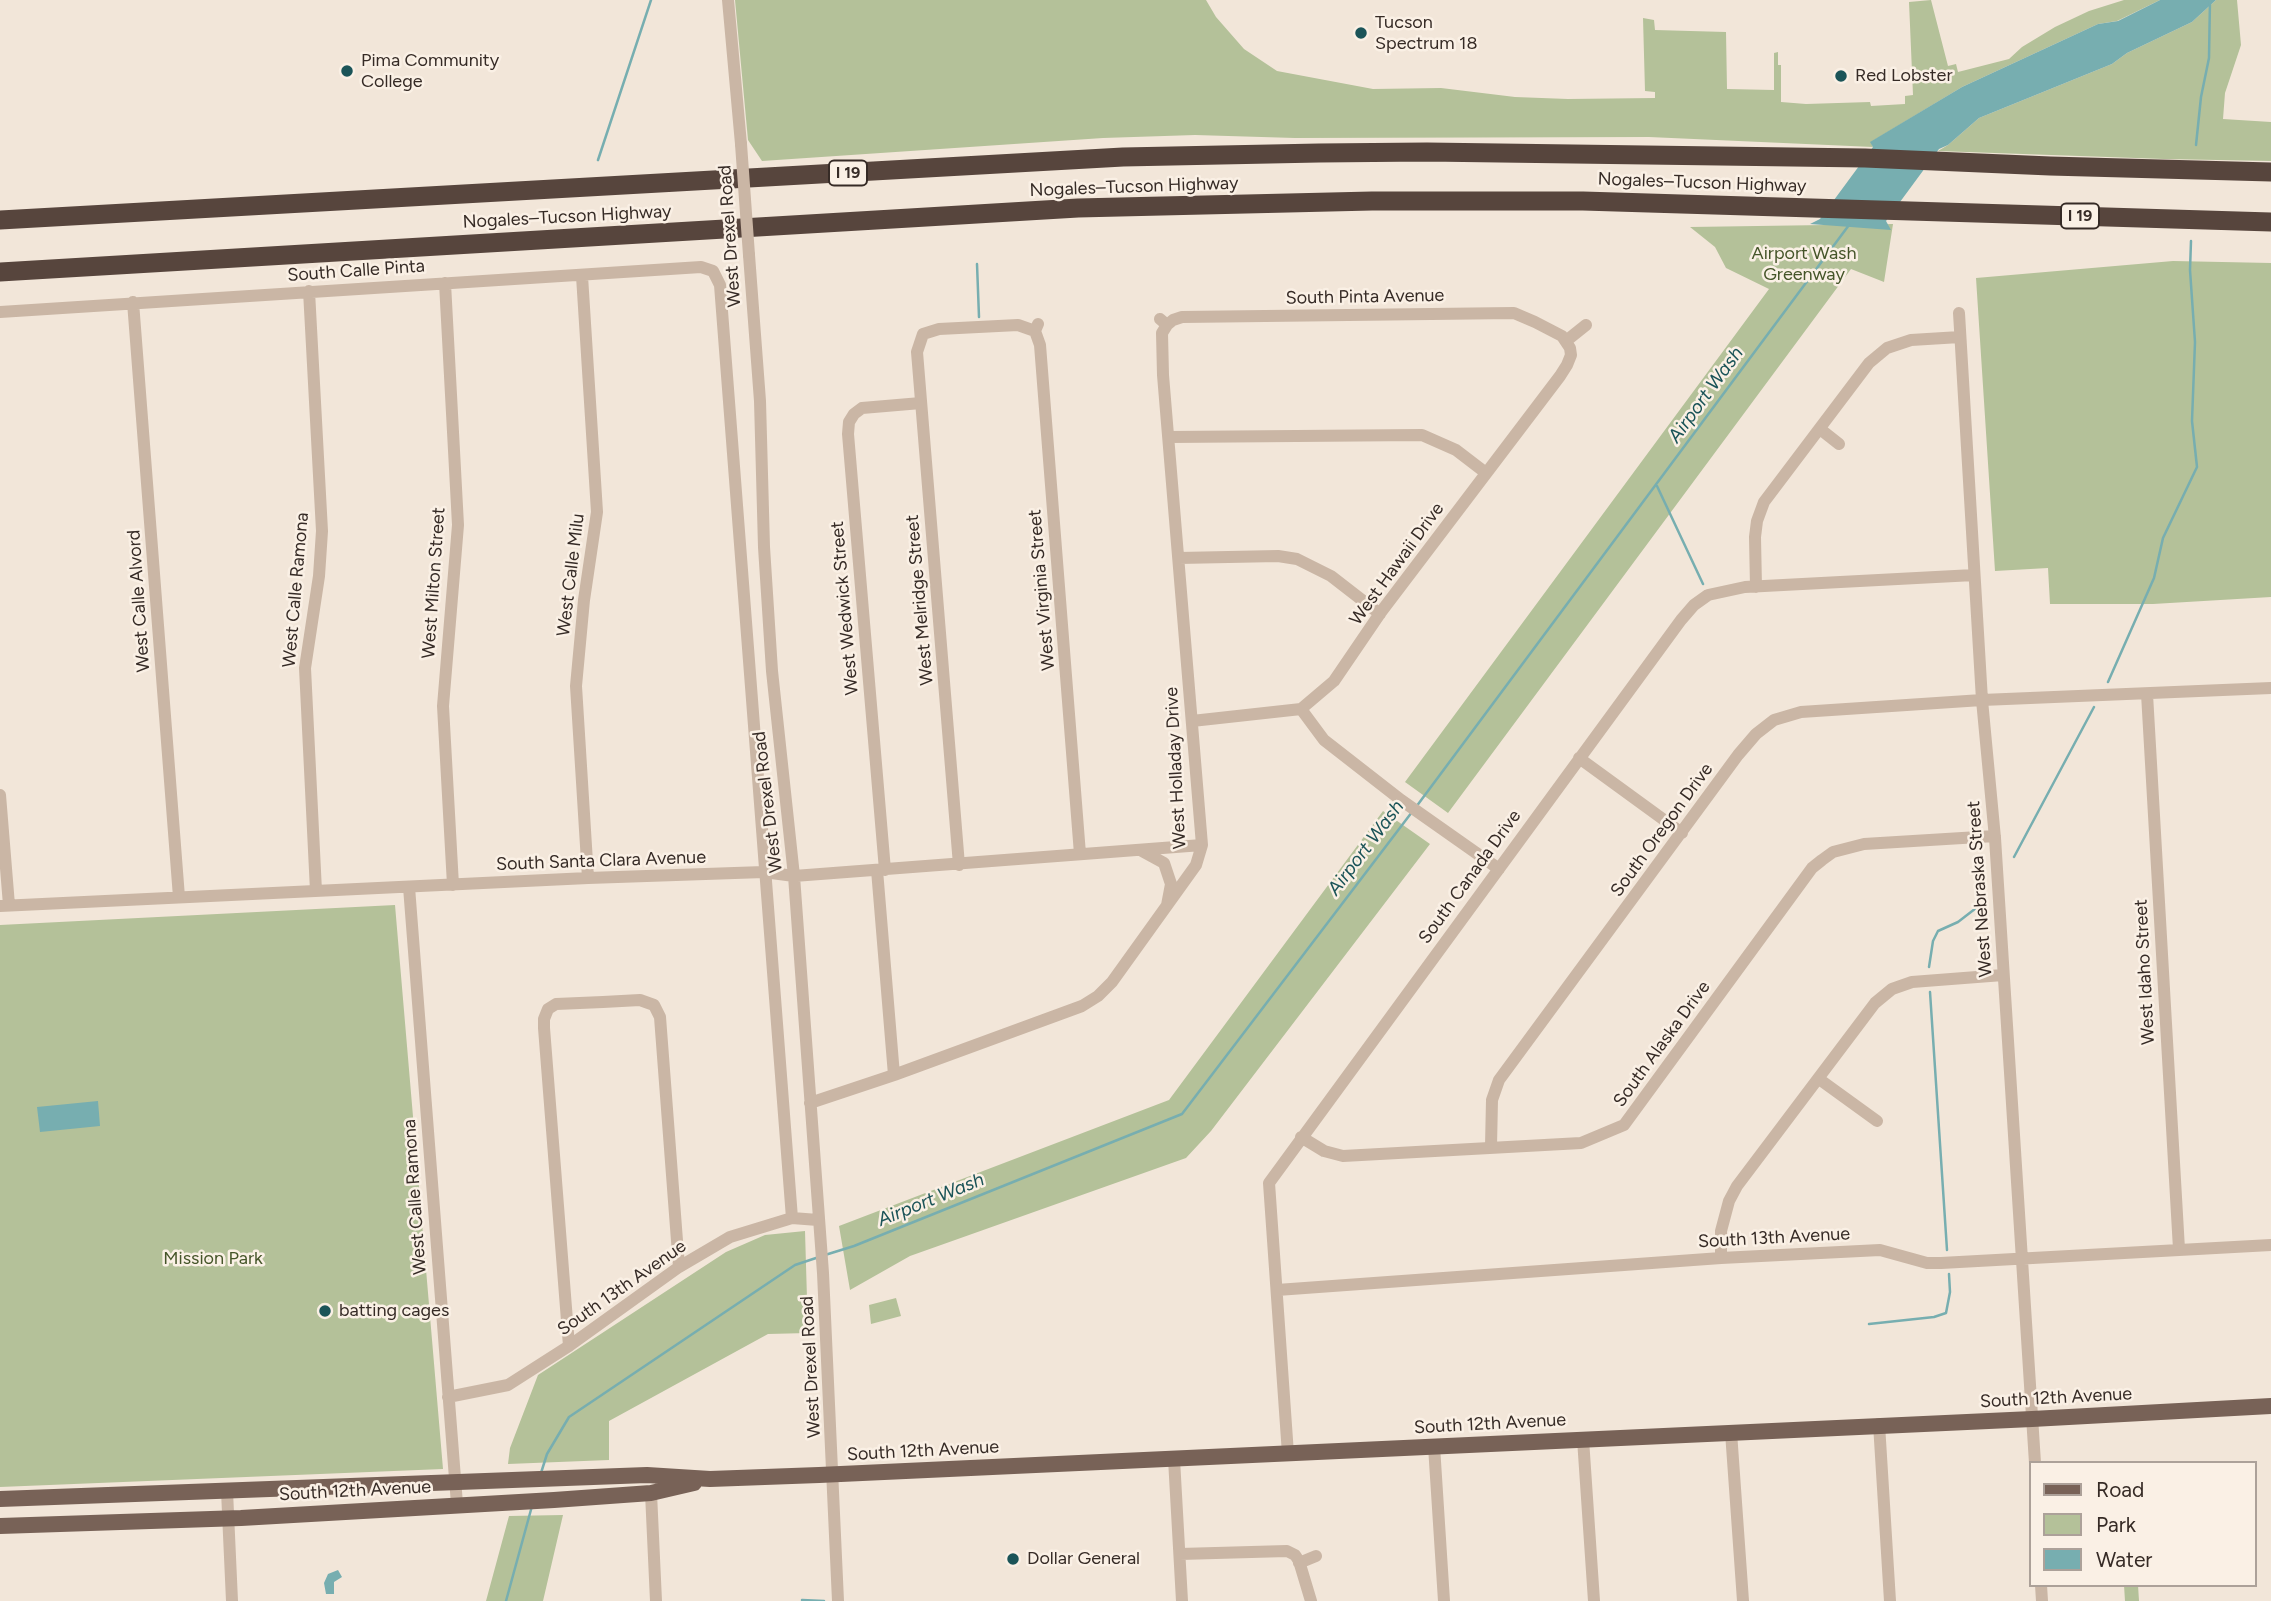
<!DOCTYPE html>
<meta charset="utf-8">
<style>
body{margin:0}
#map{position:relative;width:2271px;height:1601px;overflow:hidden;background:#f2e6d9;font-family:Figtree,sans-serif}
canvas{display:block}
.legend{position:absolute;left:2029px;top:1461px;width:228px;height:126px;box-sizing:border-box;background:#faf0e5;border:2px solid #aca199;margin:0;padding:9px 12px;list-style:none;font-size:21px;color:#362b26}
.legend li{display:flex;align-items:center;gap:14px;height:35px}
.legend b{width:35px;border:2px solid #aca199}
</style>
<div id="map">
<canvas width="2271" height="1601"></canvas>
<ul class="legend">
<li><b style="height:9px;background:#786257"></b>Road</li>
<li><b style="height:19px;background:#b4c199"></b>Park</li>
<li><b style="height:19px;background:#77aeb0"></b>Water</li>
</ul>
</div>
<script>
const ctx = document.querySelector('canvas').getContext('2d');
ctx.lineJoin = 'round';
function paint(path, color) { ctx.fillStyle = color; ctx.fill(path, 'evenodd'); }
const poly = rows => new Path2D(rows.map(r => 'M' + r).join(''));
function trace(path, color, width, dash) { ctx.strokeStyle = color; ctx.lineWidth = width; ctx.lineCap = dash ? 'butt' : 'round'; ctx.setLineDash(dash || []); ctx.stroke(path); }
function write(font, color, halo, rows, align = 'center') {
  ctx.font = font + ' Figtree,sans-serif'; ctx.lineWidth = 5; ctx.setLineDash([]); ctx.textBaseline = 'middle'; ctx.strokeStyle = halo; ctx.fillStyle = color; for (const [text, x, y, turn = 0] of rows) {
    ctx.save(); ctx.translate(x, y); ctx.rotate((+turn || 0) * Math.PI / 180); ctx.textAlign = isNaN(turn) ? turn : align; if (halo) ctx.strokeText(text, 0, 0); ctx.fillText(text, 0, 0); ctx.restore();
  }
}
const green = poly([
 [735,0,1206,0,1216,17,1244,49,1277,71,1373,89,1441,88,1515,97,1568,99,1655,98,1655,92,1645,91,1643,18,1654,20,1655,30,1726,32,1727,89,1774,90,1774,53,1778,52,1778,65,1781,65,1781,102,1806,104,1870,102,1871,106,1905,104,1905,96,1913,95,1909,2,1931,0,1948,66,1956,64,1958,72,2009,59,2022,47,2055,27,2089,11,2124,0,2160,0,2117,21,2098,24,1962,87,1871,142,1873,147,1649,137,1295,138,1195,135,1103,138,762,161,748,140],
 [2216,0,2237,0,2241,45,2225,93,2223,119,2271,122,2271,161,2164,159,1938,151,1948,145,1979,118,2112,64,2127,53,2192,22],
 [1893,224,1884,282,1851,269,1448,813,1405,782,1769,289,1726,268,1715,247,1690,227],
 [2173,261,2271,263,2271,597,2153,604,2050,604,2048,568,1995,571,1976,278],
 [1383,811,1430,844,1211,1131,1186,1158,910,1256,850,1290,839,1226,1169,1100],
 [395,905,443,1469,0,1487,0,925],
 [805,1231,808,1333,768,1334,609,1421,609,1460,508,1464,510,1448,538,1375,726,1252,765,1235],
 [896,1298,901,1316,871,1324,869,1305],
 [563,1515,543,1601,486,1601,509,1516],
 [2124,1585,2138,1585,2139,1601,2125,1601]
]);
const water = poly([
 [2160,0,2216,0,2192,22,2127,53,2112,64,1979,118,1948,145,1939,149,1886,221,1891,230,1810,224,1820,219,1873,147,1870,142,1962,87,2098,24,2118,21],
 [98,1101,100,1126,40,1132,37,1107],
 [338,1570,342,1577,334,1582,334,1594,326,1594,324,1583,328,1574]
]);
const stream = poly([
 [2196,145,2201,97,2209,58,2210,0],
 [598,160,651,0],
 [977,264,979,317],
 [1657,486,1703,584],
 [2108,682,2154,578,2163,538,2197,467,2192,421,2195,342,2190,270,2191,241],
 [1416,807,1849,225],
 [2014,857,2094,707],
 [1929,967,1933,941,1938,931,1958,922,1980,905],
 [1930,992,1947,1250],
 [825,1255,854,1246,1182,1114,1412,812],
 [1869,1324,1934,1317,1946,1313,1950,1292,1949,1274],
 [541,1473,547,1454,569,1417,795,1265,819,1257],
 [802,1600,824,1601],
 [506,1601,532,1506]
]);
const minor = poly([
 [728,0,741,144],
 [749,255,760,401,764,547,772,671,794,876,823,1273,838,1601],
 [582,276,597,512,584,600,576,686,588,878],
 [445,283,458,525,443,706,453,885],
 [309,291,322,531,319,576,305,668,316,891],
 [133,302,179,897],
 [0,312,701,267,713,271,720,285,792,1218],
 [1959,313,1982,700,1995,838,2035,1463],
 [1160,319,1167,325,1173,320,1182,317,1514,313,1535,322,1562,336,1570,348,1571,355,1567,365,1560,376,1381,612,1334,681,1301,709,1192,721],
 [1038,324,1035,331,1040,345,1080,854],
 [923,334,917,352,959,865],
 [923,334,939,329,1018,325,1035,331],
 [1566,341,1586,325],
 [1820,429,1839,444],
 [1170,437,1422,435,1456,450,1486,473],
 [1179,558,1278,556,1297,559,1331,576,1380,614],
 [1756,587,1755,537,1757,521,1764,502,1869,363,1887,348,1911,340,1960,337],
 [2147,694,2179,1249],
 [1301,709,1324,740,1401,800,1499,869],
 [1579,758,1682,833],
 [0,795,9,905],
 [1142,851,1164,863,1171,884,1167,905],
 [877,870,894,1075],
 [885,870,848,434,849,422,854,414,862,408,921,403],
 [409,887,457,1504],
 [0,906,588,878,764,872,794,876,1202,845],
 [654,1005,660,1017,679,1267],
 [548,1009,544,1019,544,1028,569,1346],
 [548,1009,556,1004,603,1002,640,1000,654,1005],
 [1819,1079,1877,1121],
 [810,1103,894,1075,1082,1006,1098,996,1112,982,1196,865,1202,845,1163,375,1162,333,1167,325],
 [1301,1137,1324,1151,1343,1156,1581,1143,1624,1125,1812,868,1822,860,1833,852,1864,844,1995,836],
 [1491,1146,1492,1100,1499,1080,1738,755,1756,734,1774,720,1801,712,1982,700,2271,688],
 [1721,1258,1721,1231,1729,1201,1737,1186,1875,1003,1892,989,1912,982,2003,975],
 [1277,1290,1721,1258,1880,1250,1927,1263,1941,1263,2271,1245],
 [448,1397,508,1385,569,1346,679,1267,730,1237,792,1218,818,1220],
 [1879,1424,1890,1601],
 [1731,1432,1743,1601],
 [1583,1439,1594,1601],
 [1434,1446,1444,1601],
 [1288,1454,1269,1183,1681,620,1694,605,1708,595,1745,587,1974,575],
 [1174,1459,1182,1601],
 [227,1491,232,1601],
 [651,1493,656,1601],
 [1180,1554,1287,1551,1295,1555,1299,1561,1311,1601],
 [1299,1563,1316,1556],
 [2041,1585,2042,1601]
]);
const major = poly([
 [0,1499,647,1475,710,1479,819,1475,2032,1419,2271,1406],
 [0,1526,241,1518,554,1500,651,1493,694,1483]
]);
const highway = poly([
 [0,220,1123,157,1319,153,1427,152,1865,158,2050,166,2271,172],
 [0,272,1078,208,1372,201,1583,201,2271,222]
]);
const minorBridge = poly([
 [741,144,749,255]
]);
const markers = [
 [1361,33,7,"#1b5458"],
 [347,71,7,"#1b5458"],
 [1841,76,7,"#1b5458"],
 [325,1311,7,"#1b5458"],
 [1013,1559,7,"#1b5458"]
];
const shields = [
 [848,173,38],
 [2080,216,38]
];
const shieldNames = [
 ["I 19",848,173],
 ["I 19",2080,216]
];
const poiNames = [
 ["Tucson",1375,23],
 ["Spectrum 18",1375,44],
 ["Pima Community",361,61],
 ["College",361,82],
 ["Red Lobster",1855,76],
 ["batting cages",339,1311],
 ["Dollar General",1027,1559]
];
const streetNames = [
 ["Nogales–Tucson Highway",1702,183,2],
 ["Nogales–Tucson Highway",1134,187,-2],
 ["Nogales–Tucson Highway",567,217,-3],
 ["West Drexel Road",730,236,-94],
 ["South Calle Pinta",356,271,-4],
 ["South Pinta Avenue",1365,297,-1],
 ["West Hawaii Drive",1397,564,-54],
 ["West Calle Milu",571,575,-83],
 ["West Milton Street",434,583,-86],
 ["West Calle Ramona",296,590,-85],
 ["West Virginia Street",1042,590,-95],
 ["West Melridge Street",920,600,-95],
 ["West Calle Alvord",139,601,-94],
 ["West Wedwick Street",845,608,-95],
 ["West Holladay Drive",1176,768,-93],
 ["West Drexel Road",768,802,-97],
 ["South Oregon Drive",1662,830,-54],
 ["South Santa Clara Avenue",601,861,-2],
 ["South Canada Drive",1470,877,-54],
 ["West Nebraska Street",1980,889,-94],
 ["West Idaho Street",2145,972,-93],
 ["South Alaska Drive",1662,1044,-54],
 ["West Calle Ramona",415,1197,-94],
 ["South 13th Avenue",1774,1238,-3],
 ["South 13th Avenue",622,1288,-35],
 ["West Drexel Road",811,1367,-93],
 ["South 12th Avenue",2056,1398,-3],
 ["South 12th Avenue",1490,1424,-3],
 ["South 12th Avenue",923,1451,-3],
 ["South 12th Avenue",355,1491,-3]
];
const parkNames = [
 ["Airport Wash",1804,254],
 ["Greenway",1804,275],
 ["Mission Park",213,1259]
];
const waterNames = [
 ["Airport Wash",1706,395,-54],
 ["Airport Wash",1366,848,-53],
 ["Airport Wash",931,1200,-22]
];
paint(green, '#b4c199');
paint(water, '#77aeb0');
trace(stream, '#77aeb0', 2.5);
trace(minor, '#cab6a5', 12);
trace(major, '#786257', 16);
trace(highway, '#57453d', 19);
trace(minorBridge, '#cab6a5', 12);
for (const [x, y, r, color] of markers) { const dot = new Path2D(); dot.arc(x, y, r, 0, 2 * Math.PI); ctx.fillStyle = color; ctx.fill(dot); trace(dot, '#faf0e5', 2.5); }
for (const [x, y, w] of shields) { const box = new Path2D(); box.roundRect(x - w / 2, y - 12.5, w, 25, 5); ctx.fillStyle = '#faf0e5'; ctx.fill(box); trace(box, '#362b26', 2); }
write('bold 16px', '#362b26', null, shieldNames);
write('18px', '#362b26', '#faf0e5', poiNames, 'left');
write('18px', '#362b26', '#faf0e5', streetNames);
write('18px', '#455529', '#faf0e5', parkNames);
write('italic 19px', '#1b5458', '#faf0e5', waterNames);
</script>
